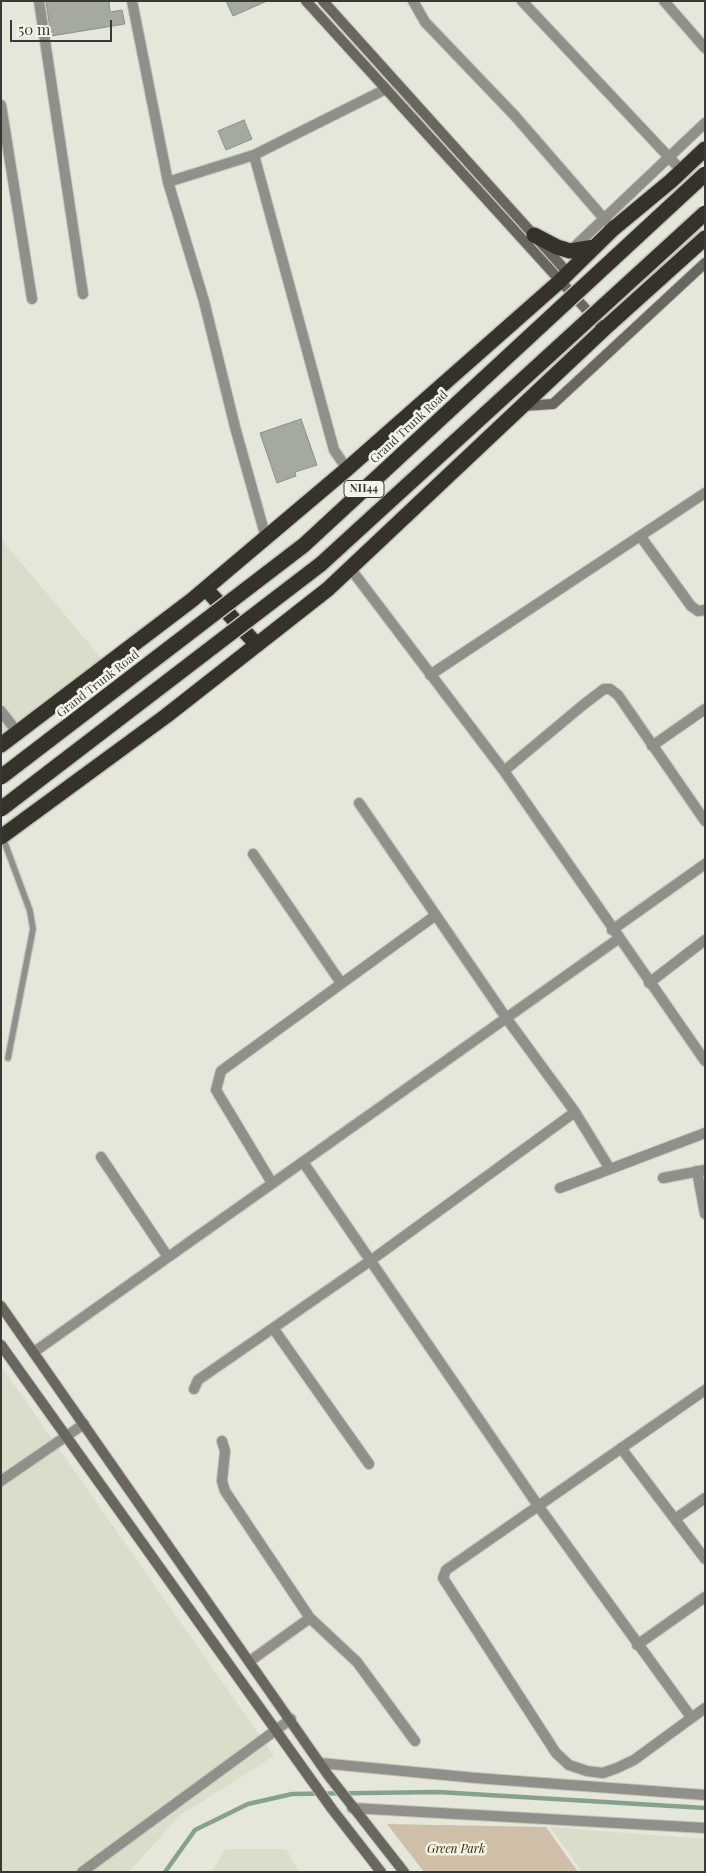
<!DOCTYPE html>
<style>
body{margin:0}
#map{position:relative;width:706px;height:1873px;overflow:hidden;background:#e5e7db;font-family:"Playfair Display",serif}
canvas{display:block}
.frame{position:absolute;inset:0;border:2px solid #383934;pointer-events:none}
.scale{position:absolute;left:10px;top:20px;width:102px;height:22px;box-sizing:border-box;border:2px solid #383934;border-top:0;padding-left:6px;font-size:15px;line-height:18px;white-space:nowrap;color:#383934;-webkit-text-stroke:4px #f2f4e8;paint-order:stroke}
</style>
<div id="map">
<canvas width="706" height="1873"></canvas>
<div class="frame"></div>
<div class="scale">50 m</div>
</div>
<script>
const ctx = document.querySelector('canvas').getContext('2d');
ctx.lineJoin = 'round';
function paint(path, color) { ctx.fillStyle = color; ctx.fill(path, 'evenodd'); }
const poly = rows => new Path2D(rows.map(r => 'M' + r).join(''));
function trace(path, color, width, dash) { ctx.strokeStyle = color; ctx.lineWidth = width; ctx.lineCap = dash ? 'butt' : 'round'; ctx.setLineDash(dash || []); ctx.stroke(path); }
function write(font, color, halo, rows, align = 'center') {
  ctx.font = font + ' "Playfair Display",serif'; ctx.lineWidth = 5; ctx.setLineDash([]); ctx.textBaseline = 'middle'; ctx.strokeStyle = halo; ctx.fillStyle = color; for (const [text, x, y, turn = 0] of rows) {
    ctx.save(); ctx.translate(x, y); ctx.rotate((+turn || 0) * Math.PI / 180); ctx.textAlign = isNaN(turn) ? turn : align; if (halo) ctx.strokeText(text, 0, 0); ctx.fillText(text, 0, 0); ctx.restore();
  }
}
const built = poly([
 [1,539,107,665,1,741],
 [1,1366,274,1756,179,1816,129,1872,1,1872],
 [550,1827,705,1839,705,1872,582,1872],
 [226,1849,286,1849,299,1872,211,1872]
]);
const green = poly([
 [387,1824,546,1827,578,1872,424,1872]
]);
const stream = poly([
 [165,1872,195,1830,248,1804,292,1794,438,1792,705,1808]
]);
const building = poly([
 [46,1,109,1,110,12,122,10,125,24,51,36,46,1],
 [226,1,267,1,233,16,226,1],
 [244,120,252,139,226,150,218,131,244,120],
 [301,419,317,465,295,472,296,476,277,483,260,433,301,419]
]);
const lane = poly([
 [3,838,30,911,33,929,8,1058]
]);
const street = poly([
 [39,1,83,294],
 [132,1,168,182,204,301,235,427,266,538],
 [413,1,425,22,515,116,613,229],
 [522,1,682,171],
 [664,1,705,48],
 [1,105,32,299],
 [254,155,334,450,347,469],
 [168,182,254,155,386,89],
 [570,251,705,123],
 [641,537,691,606,698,611,705,610],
 [350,568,504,771,705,1061],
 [430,675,705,493],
 [1,711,18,733],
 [652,746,705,709],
 [504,771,583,705,604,689,610,689,618,695,705,821],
 [359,803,507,1019,575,1112,610,1169],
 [253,854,341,983],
 [612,930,705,864],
 [649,983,705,940],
 [101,1157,168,1257],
 [303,1162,539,1507,691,1717],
 [697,1171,705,1214],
 [663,1178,705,1170],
 [272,1183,216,1090,221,1071,436,915],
 [560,1188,705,1133],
 [273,1328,369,1464],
 [34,1352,618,939],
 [194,1389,198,1380,370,1261,575,1112],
 [705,1390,446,1570,443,1578,556,1753,569,1765,587,1771,603,1773,617,1768,634,1760,705,1708],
 [222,1441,225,1451,222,1481,225,1491,310,1618,250,1661],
 [621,1448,705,1559],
 [1,1481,84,1424],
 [675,1519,705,1498],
 [310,1618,357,1662,415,1741],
 [637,1645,705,1597],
 [320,1763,476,1778,705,1795],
 [352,1808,705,1828],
 [82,1872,291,1719]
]);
const secondary = poly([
 [306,1,604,329],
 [323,1,568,273],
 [522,406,553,404,705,263],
 [1,1306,328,1775,404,1872],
 [1,1345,332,1809,381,1872]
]);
const highway = poly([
 [534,235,557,247,570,251,594,247],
 [206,589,257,645],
 [1,745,192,600,347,469,559,282,613,229,671,181,705,149],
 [1,837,166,716,328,589,604,329,705,238]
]);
const highwayBridge = poly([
 [1,777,304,545,705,174],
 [1,809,321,564,705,213]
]);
const shields = [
 [364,489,40]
];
const shieldNames = [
 ["NH44",364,489]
];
const streetNames = [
 ["Grand Trunk Road",409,427,-43],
 ["Grand Trunk Road",98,684,-38]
];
const parkNames = [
 ["Green Park",456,1849]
];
paint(built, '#daddca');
paint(green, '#cfbfa8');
trace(stream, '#86a28d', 4.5);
paint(building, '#a4aaa0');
trace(building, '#8b9188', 1);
trace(lane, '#c2c4ba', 8);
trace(street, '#c2c4ba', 12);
trace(secondary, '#c2c4ba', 12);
trace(highway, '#c2c4ba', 18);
trace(lane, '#908f8a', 5.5);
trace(street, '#908f8a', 10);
trace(secondary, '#68665f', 10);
trace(highway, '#343229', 15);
trace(highwayBridge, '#c2c4ba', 18, []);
trace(highwayBridge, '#343229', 15);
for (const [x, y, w] of shields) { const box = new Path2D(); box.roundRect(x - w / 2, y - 8.5, w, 17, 4); ctx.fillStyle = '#f2f4e8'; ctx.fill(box); trace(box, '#383934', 1); }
write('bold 11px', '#383934', null, shieldNames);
write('12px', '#383934', '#f2f4e8', streetNames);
write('italic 12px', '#3b2702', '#f2f4e8', parkNames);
</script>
